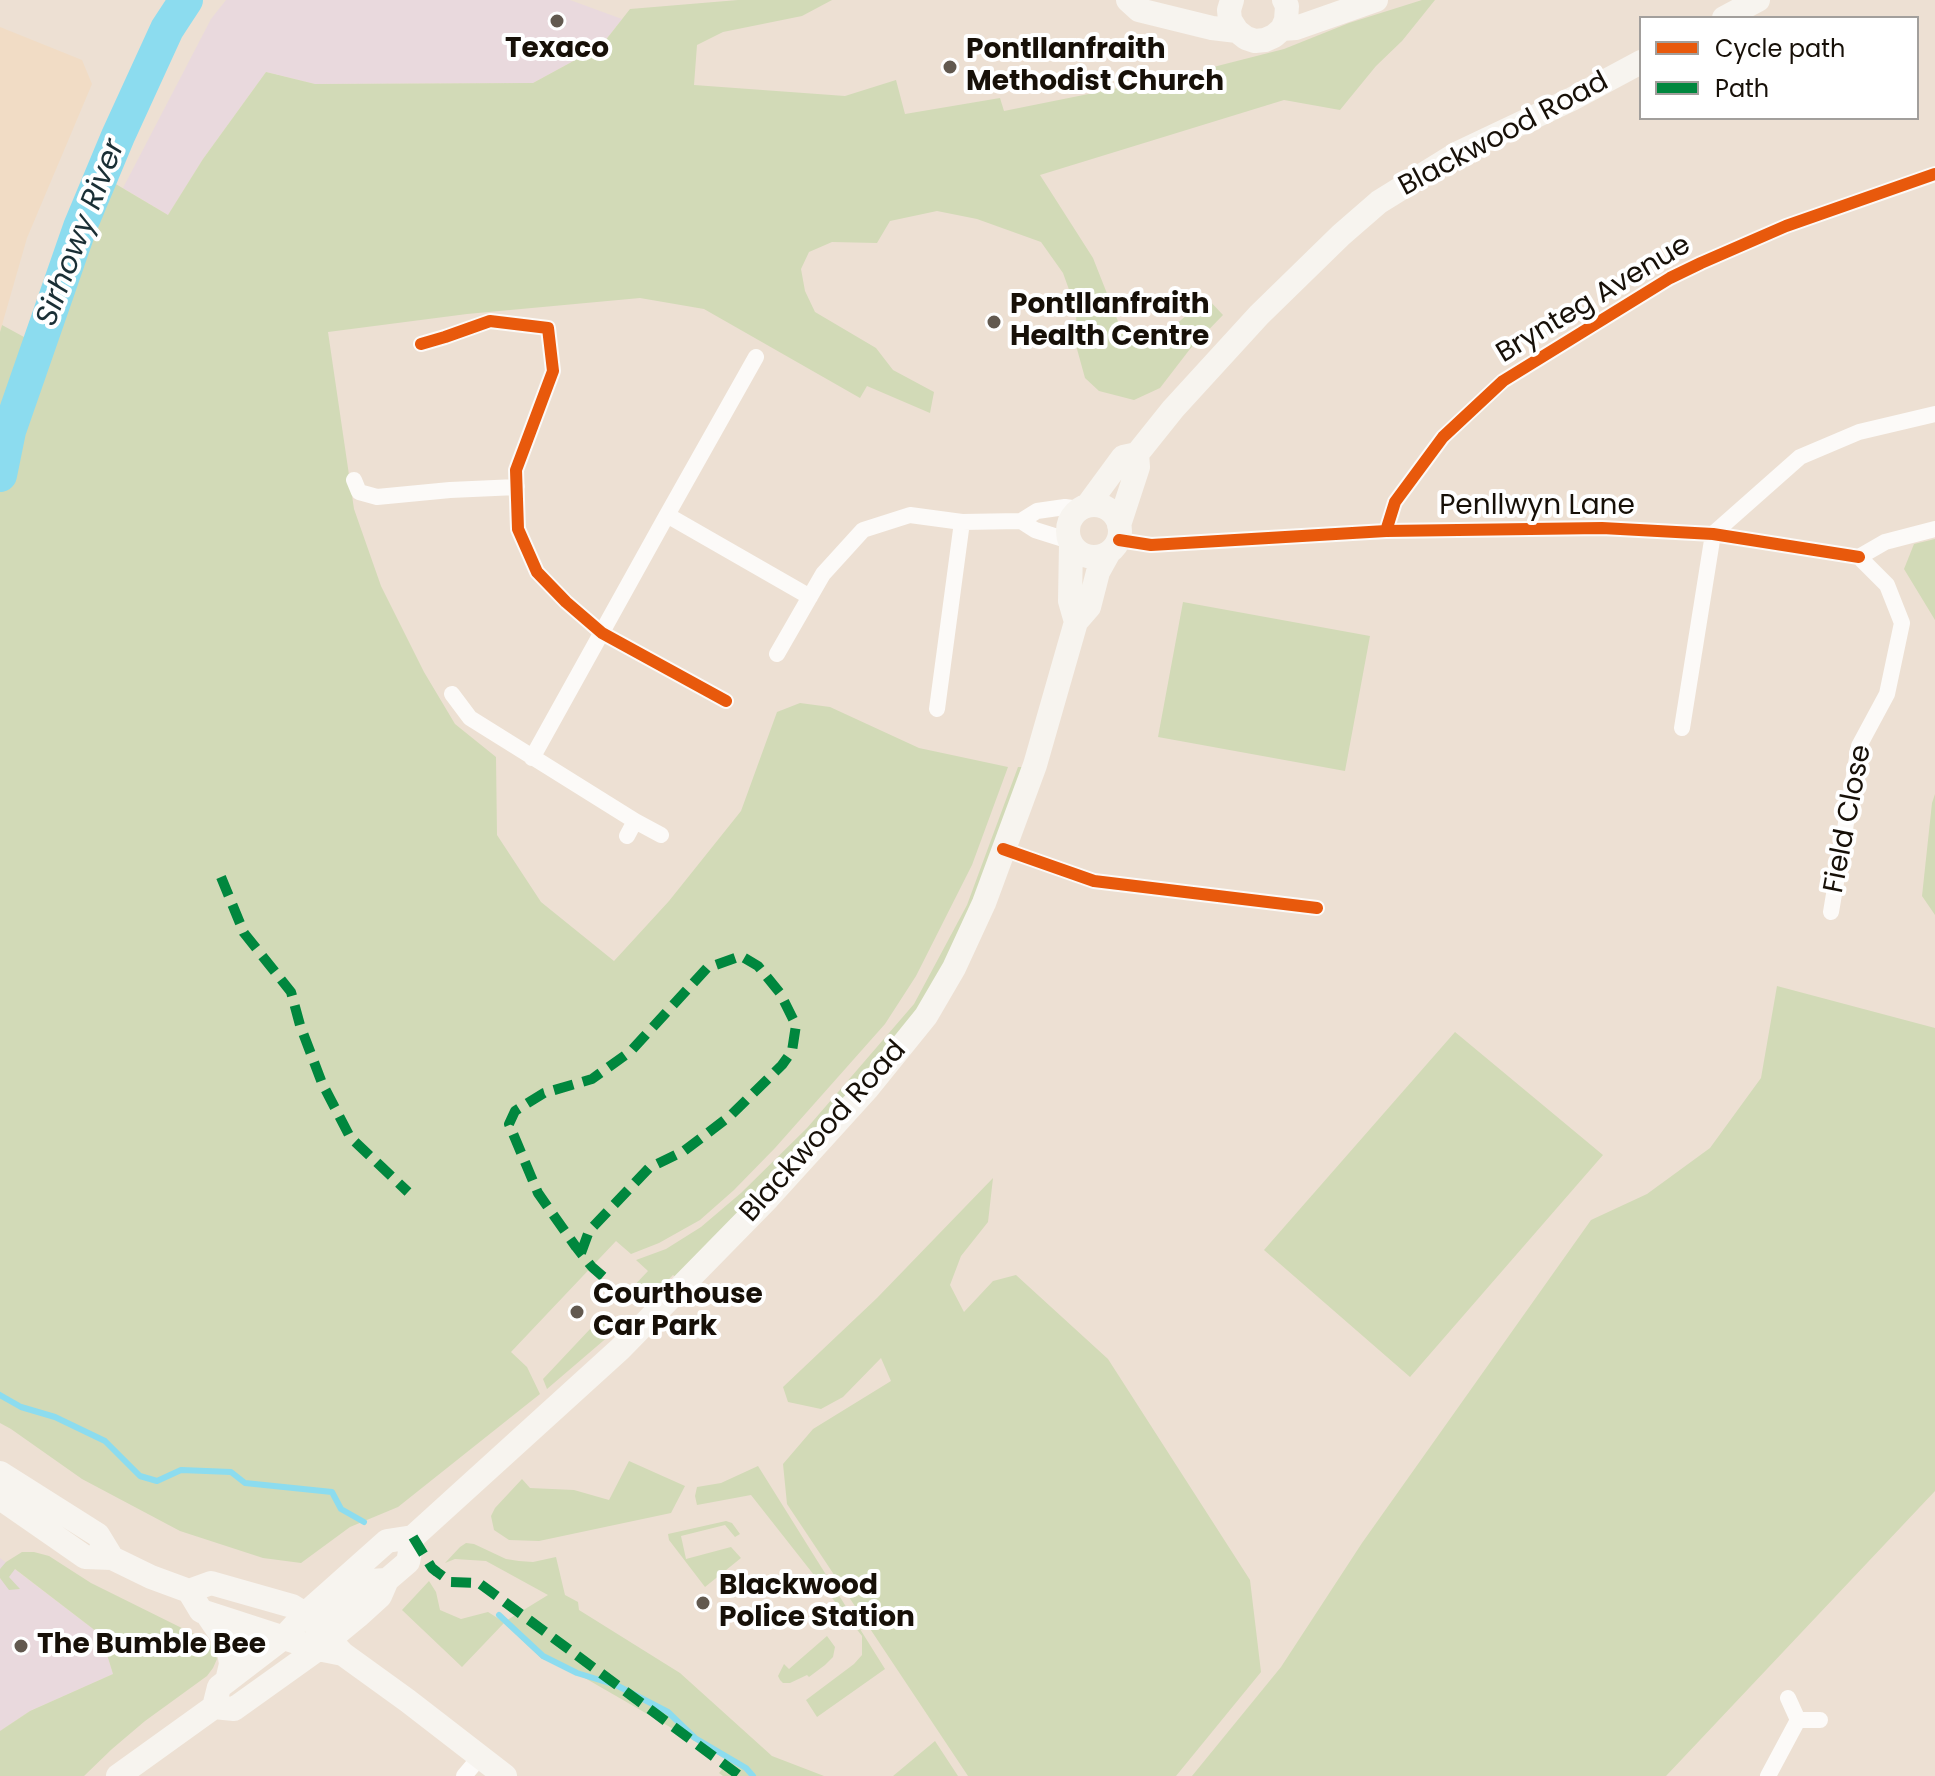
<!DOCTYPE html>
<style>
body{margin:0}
#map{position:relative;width:1935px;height:1776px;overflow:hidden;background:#ede0d3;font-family:Poppins,sans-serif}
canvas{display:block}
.legend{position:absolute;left:1639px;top:16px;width:280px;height:104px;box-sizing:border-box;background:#fff;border:2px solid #a29f9c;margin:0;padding:10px 14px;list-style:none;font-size:24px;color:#171008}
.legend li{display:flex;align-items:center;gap:16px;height:40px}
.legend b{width:40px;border:2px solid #a29f9c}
</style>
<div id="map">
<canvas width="1935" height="1776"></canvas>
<ul class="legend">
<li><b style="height:10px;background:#e8590c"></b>Cycle path</li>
<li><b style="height:10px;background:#00873e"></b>Path</li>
</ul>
</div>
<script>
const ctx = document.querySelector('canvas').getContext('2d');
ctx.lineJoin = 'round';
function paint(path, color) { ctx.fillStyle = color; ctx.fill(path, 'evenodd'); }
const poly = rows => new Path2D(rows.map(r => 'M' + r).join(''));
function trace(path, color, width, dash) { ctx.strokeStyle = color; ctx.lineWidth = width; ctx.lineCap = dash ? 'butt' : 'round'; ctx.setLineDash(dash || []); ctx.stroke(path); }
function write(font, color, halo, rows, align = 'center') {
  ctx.font = font + ' Poppins,sans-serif'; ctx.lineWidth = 8; ctx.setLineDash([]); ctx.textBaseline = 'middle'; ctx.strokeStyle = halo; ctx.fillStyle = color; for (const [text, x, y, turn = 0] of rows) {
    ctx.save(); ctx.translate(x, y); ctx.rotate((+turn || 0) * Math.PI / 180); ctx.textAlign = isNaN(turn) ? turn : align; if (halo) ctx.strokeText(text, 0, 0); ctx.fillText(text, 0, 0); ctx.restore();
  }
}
const commercial = poly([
 [226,0,570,0,622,19,601,46,533,83,315,84,266,72,203,159,168,215,123,188,211,19],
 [0,1558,101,1635,113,1674,30,1711,0,1731]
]);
const built = poly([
 [0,27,82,60,92,84,27,238,0,332]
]);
const green = poly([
 [738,0,832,0,802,16,723,32,697,45,694,85,845,96,896,80,905,114,1000,98,1004,111,1178,76,1284,49,1349,23,1422,0,1435,0,1402,41,1376,66,1340,110,1284,100,1040,175,1093,258,1121,329,1155,342,1207,298,1223,315,1190,349,1160,388,1134,400,1099,391,1085,378,1077,349,1076,309,1063,273,1041,242,977,219,937,211,890,221,877,243,832,242,809,252,801,269,805,291,815,312,876,348,893,370,934,392,930,413,867,386,860,398,704,309,640,298,467,314,328,332,354,509,381,586,424,672,455,724,496,757,497,835,541,902,614,961,669,901,741,811,777,712,800,703,830,707,919,748,1008,767,972,865,916,976,885,1024,775,1148,734,1190,700,1220,659,1243,631,1254,616,1241,511,1352,527,1367,540,1394,398,1507,350,1527,301,1563,263,1558,180,1531,82,1479,11,1429,0,1423,0,332,2,325,46,349,109,180,168,215,203,159,266,72,315,84,533,83,601,46,630,9],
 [1935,539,1935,620,1904,569,1914,544],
 [1183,602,1370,636,1345,771,1158,737],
 [1018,767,1022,767,978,892,951,950,917,1011,858,1083,678,1279,673,1275,649,1300,643,1302,637,1299,629,1291,648,1271,636,1260,666,1249,701,1227,741,1193,807,1128,914,1004,967,905],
 [1935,794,1935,915,1922,896,1932,803],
 [1777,986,1935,1028,1935,1491,1666,1776,1192,1776,1281,1667,1362,1543,1591,1220,1647,1194,1710,1148,1761,1078],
 [1455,1032,1603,1155,1410,1377,1264,1250],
 [993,1178,988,1222,961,1256,950,1285,964,1312,993,1281,1016,1275,1108,1359,1250,1580,1261,1672,1176,1776,968,1776,787,1504,783,1464,813,1429,891,1381,881,1358,843,1397,821,1409,788,1402,783,1387,877,1298],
 [607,1311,618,1324,617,1329,547,1389,543,1379],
 [629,1461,685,1486,671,1513,539,1541,509,1540,494,1530,491,1516,495,1508,522,1479,530,1488,574,1490,609,1500],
 [758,1466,885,1669,817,1717,806,1700,854,1664,862,1655,862,1636,751,1495,697,1505,695,1496,697,1487,721,1483],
 [726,1521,732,1523,740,1534,735,1537,725,1525,681,1536,686,1559,731,1547,741,1558,705,1587,669,1540,668,1534],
 [466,1543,474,1544,506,1559,519,1561,533,1562,556,1557,565,1595,578,1602,579,1610,680,1673,772,1756,824,1776,723,1776,719,1773,729,1761,557,1662,542,1659,504,1623,462,1667,402,1610,429,1581,436,1592,440,1610,461,1619,488,1612,504,1622,548,1595,486,1561,455,1559,445,1563,460,1547],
 [22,1552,34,1552,49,1556,91,1583,208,1641,214,1649,217,1659,213,1668,207,1676,145,1721,112,1749,84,1776,0,1776,0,1731,30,1711,113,1674,101,1635,15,1569,9,1577,20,1589,9,1590,0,1578,0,1569,6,1562],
 [827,1636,835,1647,833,1657,825,1665,809,1677,807,1675,790,1683,783,1683,780,1680,778,1676,784,1664,789,1669],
 [935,1741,958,1776,893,1776]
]);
const stream = poly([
 [0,1395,21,1407,55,1417,105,1441,140,1476,157,1481,181,1470,231,1472,245,1483,332,1492,341,1509,364,1522],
 [499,1615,543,1656,577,1673,616,1685,668,1712,695,1738,746,1768,753,1776]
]);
const river = poly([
 [0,475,9,431,80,227,118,136,167,29,186,0]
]);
const street = poly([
 [421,344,445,337,490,321,548,328,553,371,516,470,518,529,537,572,566,602,602,633,726,701],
 [354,480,359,492,377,497,450,490,517,487],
 [667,515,756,357],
 [1021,521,1035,530,1070,541],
 [1386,531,1395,502,1443,437,1503,381,1670,278,1701,263,1786,226,1935,174],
 [1119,540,1151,545,1386,531,1602,528,1713,534,1859,557],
 [1859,557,1885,542,1935,529],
 [777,654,823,574,863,530,910,515,962,522,1021,521,1037,511,1065,507,1080,509],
 [452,694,470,718,635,821],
 [937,709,962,522],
 [1682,728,1713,534,1800,457,1859,432,1935,414],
 [532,758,667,515,810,597],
 [627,836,635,821,661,835],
 [1003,849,1094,881,1317,908],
 [1831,912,1859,746,1887,694,1902,623,1887,585,1859,557],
 [1788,1698,1798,1720,1820,1720],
 [464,1776,480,1757],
 [1768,1776,1798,1720]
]);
const secondary = poly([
 [1128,0,1139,10,1212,28,1237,31],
 [1232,0,1229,10,1230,20,1237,31,1246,38,1255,41,1265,40,1274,36,1282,29,1286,20,1287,6,1284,0],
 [1724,18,1758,0],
 [1282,29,1296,28,1376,0],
 '1068 531a26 26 0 1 1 52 0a26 26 0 1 1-52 0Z',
 [1087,506,1123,457,1137,454,1173,409,1259,315,1341,235,1379,202,1458,153,1572,99,1641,62],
 [1119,525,1138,467,1137,454],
 [1071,544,1070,601,1076,622],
 [0,1473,98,1535,112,1558],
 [0,1498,85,1557,112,1558,151,1577,189,1591,201,1611,318,1649,343,1654],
 [189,1591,211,1583,292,1606,305,1614,343,1654,408,1701,505,1776],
 [207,1614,228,1645,231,1664,227,1681],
 [330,1614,369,1581,387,1580],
 [214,1707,234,1709,318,1649,358,1616,380,1596,387,1580,408,1562,413,1537],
 [118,1776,214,1707,219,1687,283,1638,305,1614,387,1541,413,1537,620,1349,768,1198,867,1089,926,1016,954,968,984,903,1035,765,1076,622,1089,607,1098,572,1108,554]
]);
const quiet = poly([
 [221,877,244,933,291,992,300,1025,322,1083,350,1137,408,1192],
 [581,1253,589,1231,649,1168,684,1151,730,1116,782,1065,792,1051,796,1025,780,993,758,966,741,956,707,968,631,1051,592,1079,544,1093,515,1111,509,1124,538,1193,576,1247,592,1267,607,1280],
 [413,1537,432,1568,437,1572,451,1582,479,1583,740,1776]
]);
const cycleway = poly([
 [421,344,445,337,490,321,548,328,553,371,516,470,518,529,537,572,566,602,602,633,726,701],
 [1386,531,1395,502,1443,437,1503,381,1670,278,1701,263,1786,226,1935,174],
 [1119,540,1151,545,1386,531,1602,528,1713,534,1859,557],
 [1003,849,1094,881,1317,908]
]);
const markers = [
 [557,21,8,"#62594f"],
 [950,67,8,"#62594f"],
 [994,322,8,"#62594f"],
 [577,1312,8,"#62594f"],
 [703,1603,8,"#62594f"],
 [21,1646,8,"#62594f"]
];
const poiNames = [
 ["Texaco",557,50,"center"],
 ["Pontllanfraith",966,51],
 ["Methodist Church",966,83],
 ["Pontllanfraith",1010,306],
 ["Health Centre",1010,338],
 ["Courthouse",593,1296],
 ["Car Park",593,1328],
 ["Blackwood",719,1587],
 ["Police Station",719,1619],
 ["The Bumble Bee",37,1646]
];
const streetNames = [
 ["Blackwood Road",1504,135,-28],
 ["Brynteg Avenue",1594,300,-31],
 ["Penllwyn Lane",1537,507],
 ["Field Close",1849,819,-79],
 ["Blackwood Road",824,1132,-48]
];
const waterNames = [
 ["Sirhowy River",82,233,-69]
];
paint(commercial, '#e9d9dd');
paint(built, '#f1dcc5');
paint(green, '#d2dab7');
trace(stream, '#8cdcef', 6);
trace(river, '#8cdcef', 34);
trace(street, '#fcfaf8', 16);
trace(secondary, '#f7f4ef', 24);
trace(quiet, '#00873e', 10, [20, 10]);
trace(cycleway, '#e8590c', 12);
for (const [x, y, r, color] of markers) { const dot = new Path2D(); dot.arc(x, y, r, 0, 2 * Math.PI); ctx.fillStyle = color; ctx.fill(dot); trace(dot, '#fff', 3); }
write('bold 28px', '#171008', '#fff', poiNames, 'left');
write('28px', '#171008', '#fff', streetNames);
write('italic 30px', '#1a2f35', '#fff', waterNames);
</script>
